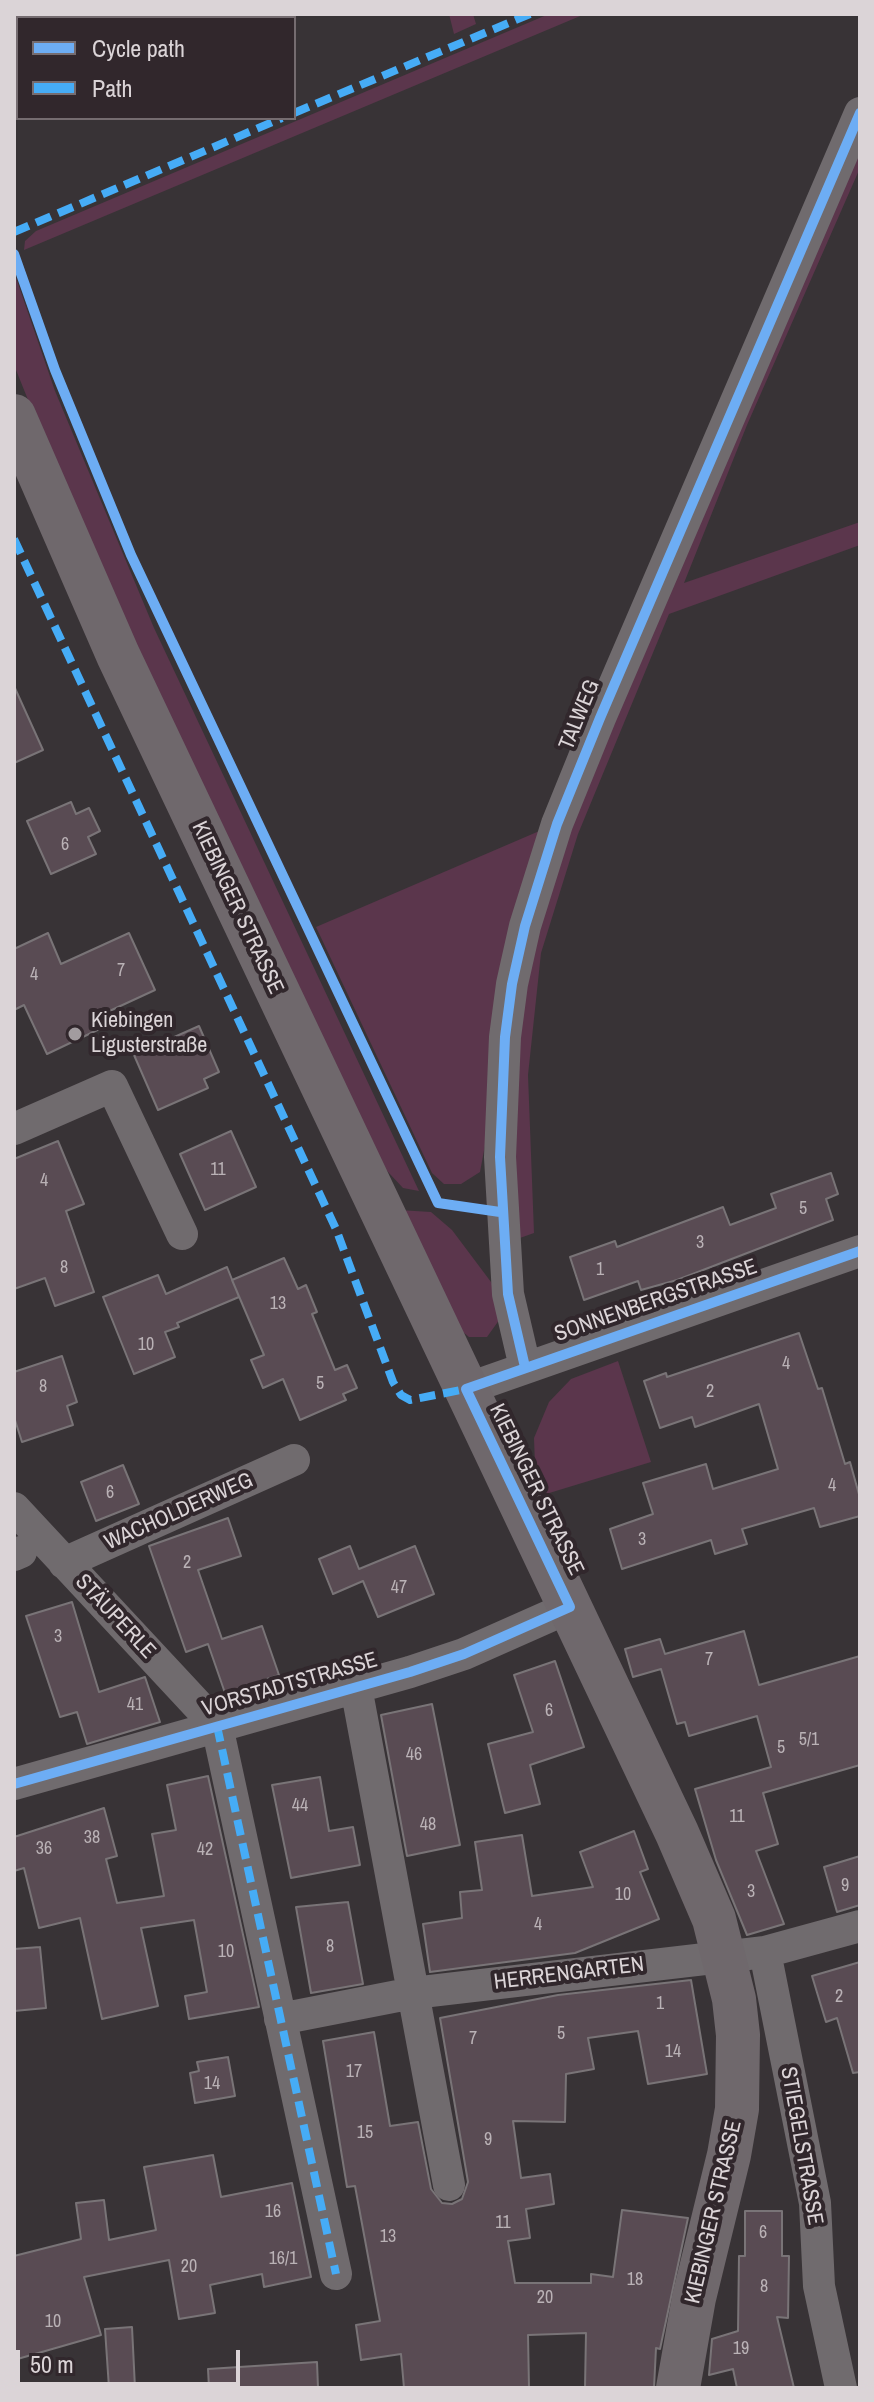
<!DOCTYPE html>
<meta charset="utf-8">
<style>
body{margin:0}
#map{position:relative;width:874px;height:2402px;overflow:hidden;background:#383336;font-family:"Archivo Narrow",sans-serif}
canvas{display:block}
.frame{position:absolute;inset:0;border:16px solid #dbd4d7;pointer-events:none}
.legend{position:absolute;left:16px;top:16px;width:280px;height:104px;box-sizing:border-box;background:#31272c;border:2px solid #756c70;margin:0;padding:10px 14px;list-style:none;font-size:24px;color:#dbd4d7}
.legend li{display:flex;align-items:center;gap:16px;height:40px}
.legend b{width:40px;border:2px solid #756c70}
.scale{position:absolute;left:16px;top:2350px;width:224px;height:36px;box-sizing:border-box;border:4px solid #dbd4d7;border-top:0;padding-left:10px;font-size:24px;line-height:28px;white-space:nowrap;color:#dbd4d7;-webkit-text-stroke:6px #31272c;paint-order:stroke}
</style>
<div id="map">
<canvas width="874" height="2402"></canvas>
<div class="frame"></div>
<ul class="legend">
<li><b style="height:10px;background:#6dadf4"></b>Cycle path</li>
<li><b style="height:10px;background:#46acf6"></b>Path</li>
</ul>
<div class="scale">50 m</div>
</div>
<script>
const ctx = document.querySelector('canvas').getContext('2d');
ctx.lineJoin = 'round';
function paint(path, color) { ctx.fillStyle = color; ctx.fill(path, 'evenodd'); }
const poly = rows => new Path2D(rows.map(r => 'M' + r).join(''));
function trace(path, color, width, dash) { ctx.strokeStyle = color; ctx.lineWidth = width; ctx.lineCap = dash ? 'butt' : 'round'; ctx.setLineDash(dash || []); ctx.stroke(path); }
function write(font, color, halo, rows, align = 'center') {
  ctx.font = font + ' "Archivo Narrow",sans-serif'; ctx.lineWidth = 8; ctx.setLineDash([]); ctx.textBaseline = 'middle'; ctx.strokeStyle = halo; ctx.fillStyle = color; for (const [text, x, y, turn = 0] of rows) {
    ctx.save(); ctx.translate(x, y); ctx.rotate((+turn || 0) * Math.PI / 180); ctx.textAlign = isNaN(turn) ? turn : align; if (halo) ctx.strokeText(text, 0, 0); ctx.fillText(text, 0, 0); ctx.restore();
  }
}
const green = poly([
 [449,14,473,14,476,24,454,34],
 [549,14,585,14,24,250,25,241,36,231],
 [860,135,860,168,747,425,684,583,860,522,860,545,669,614,578,834,541,953,528,1075,534,1233,517,1239,510,1190,522,996,563,837],
 [14,272,55,391,154,628,419,1191,403,1188,375,1158,95,566,14,365],
 [544,829,480,1172,461,1184,444,1184,432,1173,316,927],
 [399,1210,431,1212,452,1230,494,1286,502,1316,487,1337,469,1337,453,1324],
 [618,1361,651,1462,546,1494,535,1465,534,1438,549,1402,571,1379]
]);
const building = poly([
 [14,686,43,750,14,763,14,686],
 [71,802,76,814,89,808,100,831,88,837,96,854,51,874,27,821,71,802],
 [48,933,61,964,129,933,155,990,103,1014,108,1025,47,1054,24,1005,14,1010,14,949,48,933],
 [199,1026,219,1072,204,1079,208,1088,158,1110,134,1055,199,1026],
 [231,1131,256,1187,205,1210,180,1154,231,1131],
 [58,1141,84,1204,66,1211,94,1292,55,1306,45,1278,14,1289,14,1159,58,1141],
 [831,1173,838,1194,826,1199,833,1220,677,1280,641,1290,638,1281,584,1300,570,1257,615,1241,617,1247,723,1207,730,1225,776,1208,771,1194,831,1173],
 [284,1258,298,1289,306,1285,317,1312,312,1314,335,1370,347,1365,357,1388,343,1394,346,1400,300,1420,283,1379,263,1388,251,1360,264,1355,232,1280,284,1258],
 [227,1267,239,1297,177,1323,179,1327,165,1332,175,1357,134,1374,103,1297,158,1275,166,1294,227,1267],
 [799,1333,818,1389,822,1388,845,1464,850,1462,860,1498,860,1516,820,1527,814,1508,742,1529,747,1544,715,1554,711,1540,622,1569,610,1529,653,1514,643,1483,706,1464,713,1489,778,1469,759,1404,695,1427,692,1417,660,1428,644,1381,666,1373,667,1377,799,1333],
 [62,1356,77,1402,67,1406,73,1425,22,1442,14,1417,14,1372,62,1356],
 [123,1465,139,1504,96,1521,81,1482,123,1465],
 [228,1518,241,1556,198,1570,222,1639,262,1626,279,1675,225,1693,208,1644,186,1652,149,1546,228,1518],
 [350,1546,359,1569,415,1546,434,1594,378,1617,363,1581,333,1594,319,1559,350,1546],
 [72,1602,99,1692,145,1677,160,1722,87,1744,77,1712,60,1717,26,1616,72,1602],
 [744,1631,759,1685,860,1656,860,1765,763,1793,778,1844,756,1851,784,1924,747,1935,716,1860,695,1789,771,1767,757,1716,689,1736,685,1722,677,1724,661,1669,633,1677,625,1649,660,1639,665,1654,744,1631],
 [555,1661,584,1747,530,1765,540,1804,505,1813,488,1744,533,1732,514,1675,555,1661],
 [432,1704,460,1845,407,1856,381,1715,432,1704],
 [208,1776,259,2007,189,2019,185,1996,207,1992,194,1920,141,1928,158,2006,102,2019,80,1918,39,1928,24,1868,14,1871,14,1837,104,1808,117,1856,106,1859,117,1903,164,1896,152,1834,176,1830,167,1785,208,1776],
 [320,1777,329,1831,353,1827,360,1865,291,1878,272,1785,320,1777],
 [634,1831,648,1869,640,1872,659,1919,575,1953,430,1972,423,1924,462,1918,460,1892,482,1890,475,1842,522,1835,532,1896,593,1887,580,1852,634,1831],
 [860,1856,860,1905,837,1912,824,1867,860,1856],
 [348,1902,363,1984,311,1993,296,1907,348,1902],
 [40,1947,46,2008,14,2011,14,1949,40,1947],
 [860,1962,860,2072,853,2073,837,2018,826,2022,812,1976,860,1962],
 [691,1980,707,2074,648,2084,638,2031,588,2038,594,2069,566,2074,565,2122,513,2121,521,2178,550,2174,554,2204,526,2209,530,2238,508,2241,515,2283,591,2283,591,2274,613,2277,622,2210,688,2218,660,2349,656,2348,654,2388,585,2388,586,2333,528,2335,529,2388,404,2388,401,2354,361,2360,356,2325,380,2321,355,2186,347,2187,323,2041,374,2032,390,2126,418,2122,431,2189,442,2203,452,2204,462,2199,468,2182,440,2018,558,1995,691,1980],
 [228,2057,235,2096,195,2103,190,2073,199,2071,197,2062,228,2057],
 [213,2155,221,2197,292,2183,311,2277,264,2287,262,2274,210,2285,215,2313,179,2319,169,2260,84,2277,101,2335,14,2360,14,2256,81,2239,76,2203,104,2200,109,2240,156,2230,144,2167,213,2155],
 [745,2211,782,2211,782,2256,789,2256,788,2318,777,2317,794,2388,737,2388,733,2369,709,2375,712,2339,738,2331,739,2256,745,2256,745,2211],
 [132,2327,135,2388,109,2388,105,2329,132,2327],
 [317,2362,318,2388,209,2388,208,2369,317,2362]
]);
const street = poly([
 [14,1129,112,1086,182,1234],
 [525,1367,508,1294,500,1157,505,1037,512,984,525,926,557,824,600,718,860,113],
 [466,1389,860,1251],
 [14,1508,217,1726,336,2274],
 [14,1555,21,1552],
 [64,1563,294,1460],
 [356,1687,449,2185],
 [14,1784,410,1672,464,1654,570,1607],
 [765,1952,815,2203,819,2286,841,2388],
 [280,2019,413,1993,765,1952,860,1926]
]);
const secondary = poly([
 [14,416,118,655,677,1833,714,1919,734,1999,738,2035,737,2109,729,2155,694,2298,678,2388]
]);
const quiet = poly([
 [294,113,530,14],
 [14,232,282,118],
 [14,539,336,1229,393,1382,401,1395,410,1400,466,1389],
 [217,1726,336,2274]
]);
const cycleway = poly([
 [14,254,55,370,131,555,438,1203,500,1212],
 [525,1367,508,1294,500,1157,505,1037,512,984,525,926,557,824,600,718,860,113],
 [14,1784,410,1672,464,1654,570,1607,466,1389,860,1251]
]);
const markers = [
 [75,1034,8,"#a29c9f"]
];
const numberNames = [
 ["6",65,845],
 ["7",121,971],
 ["4",34,975],
 ["11",218,1170],
 ["4",44,1181],
 ["5",803,1209],
 ["3",700,1243],
 ["8",64,1268],
 ["1",600,1270],
 ["13",278,1304],
 ["10",146,1345],
 ["4",786,1364],
 ["5",320,1384],
 ["8",43,1387],
 ["2",710,1392],
 ["4",832,1486],
 ["6",110,1493],
 ["3",642,1540],
 ["2",187,1563],
 ["47",399,1588],
 ["3",58,1637],
 ["7",709,1660],
 ["41",135,1705],
 ["6",549,1711],
 ["5/1",809,1740],
 ["5",781,1748],
 ["46",414,1755],
 ["44",300,1806],
 ["11",737,1817],
 ["48",428,1825],
 ["38",92,1838],
 ["36",44,1849],
 ["42",205,1850],
 ["9",845,1886],
 ["3",751,1892],
 ["10",623,1895],
 ["4",538,1925],
 ["8",330,1947],
 ["10",226,1952],
 ["2",839,1997],
 ["1",660,2004],
 ["5",561,2034],
 ["7",473,2039],
 ["14",673,2052],
 ["17",354,2072],
 ["14",212,2084],
 ["15",365,2133],
 ["9",488,2140],
 ["16",273,2212],
 ["11",503,2223],
 ["6",763,2233],
 ["13",388,2237],
 ["16/1",283,2259],
 ["20",189,2267],
 ["18",635,2280],
 ["8",764,2287],
 ["20",545,2298],
 ["10",53,2322],
 ["19",741,2349]
];
const streetNames = [
 ["TALWEG",580,715,-68],
 ["KIEBINGER STRASSE",237,908,65],
 ["SONNENBERGSTRASSE",656,1301,-19],
 ["KIEBINGER STRASSE",536,1490,64],
 ["WACHOLDERWEG",179,1512,-24],
 ["STÄUPERLE",115,1617,47],
 ["VORSTADTSTRASSE",290,1685,-16],
 ["HERRENGARTEN",569,1974,-7],
 ["STIEGELSTRASSE",801,2146,80],
 ["KIEBINGER STRASSE",714,2212,-77]
];
const poiNames = [
 ["Kiebingen",91,1021],
 ["Ligusterstraße",91,1046]
];
paint(green, '#5b364c');
paint(building, '#594b53');
trace(building, '#797477', 2);
trace(street, '#706b6e', 32);
trace(secondary, '#6f686c', 44);
trace(quiet, '#46acf6', 8, [16, 8]);
trace(cycleway, '#6dadf4', 10);
for (const [x, y, r, color] of markers) { const dot = new Path2D(); dot.arc(x, y, r, 0, 2 * Math.PI); ctx.fillStyle = color; ctx.fill(dot); trace(dot, '#31272c', 3); }
write('18px', '#bab2b6', null, numberNames);
write('22px', '#dbd4d7', '#31272c', streetNames);
write('22px', '#dbd4d7', '#31272c', poiNames, 'left');
</script>
